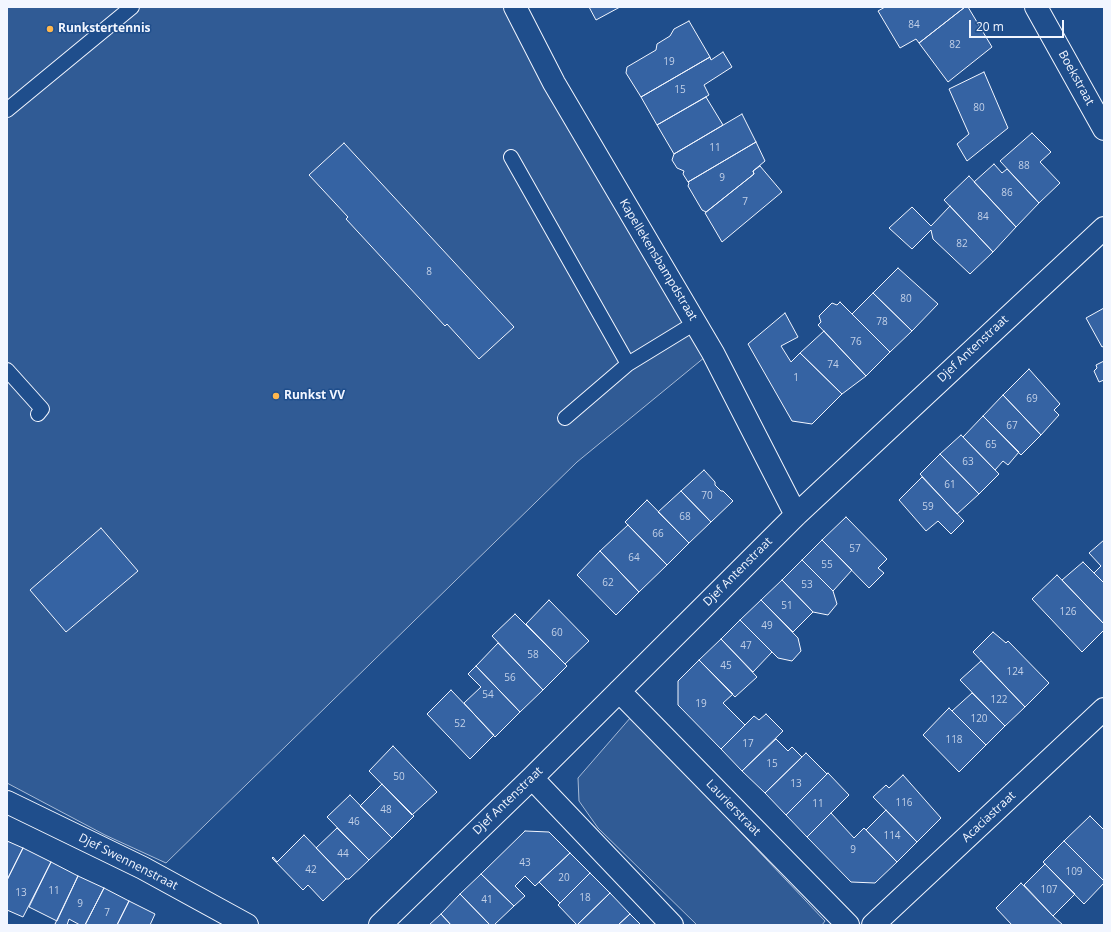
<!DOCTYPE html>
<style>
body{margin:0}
#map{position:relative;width:1111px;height:932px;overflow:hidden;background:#1f4e8c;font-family:"Open Sans",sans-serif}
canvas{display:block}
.frame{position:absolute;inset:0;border:8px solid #f2f6ff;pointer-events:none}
.scale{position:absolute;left:969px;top:20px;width:95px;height:18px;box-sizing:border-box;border:2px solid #f2f6ff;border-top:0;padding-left:5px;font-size:12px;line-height:14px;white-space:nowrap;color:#f2f6ff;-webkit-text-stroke:3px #1f4e8c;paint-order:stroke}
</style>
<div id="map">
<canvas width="1111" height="932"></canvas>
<div class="frame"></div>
<div class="scale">20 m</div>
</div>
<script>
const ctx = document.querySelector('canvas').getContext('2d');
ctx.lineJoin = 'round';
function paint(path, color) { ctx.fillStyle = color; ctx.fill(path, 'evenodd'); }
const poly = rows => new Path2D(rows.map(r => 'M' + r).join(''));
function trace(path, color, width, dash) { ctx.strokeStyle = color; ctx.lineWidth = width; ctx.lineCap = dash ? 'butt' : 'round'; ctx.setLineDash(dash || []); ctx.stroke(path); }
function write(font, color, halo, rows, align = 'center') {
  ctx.font = font + ' "Open Sans",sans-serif'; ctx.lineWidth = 3; ctx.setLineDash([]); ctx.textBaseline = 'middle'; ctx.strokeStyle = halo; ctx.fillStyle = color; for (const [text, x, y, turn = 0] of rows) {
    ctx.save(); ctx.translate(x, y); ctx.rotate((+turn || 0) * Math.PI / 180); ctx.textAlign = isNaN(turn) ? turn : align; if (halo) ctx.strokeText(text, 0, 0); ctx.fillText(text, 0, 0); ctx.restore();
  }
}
const built = poly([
 [7,7,503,7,553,96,705,357,577,462,166,863,105,835,7,783,7,7],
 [631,717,825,921,822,925,697,925,598,828,579,801,578,778,631,717]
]);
const building = poly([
 [589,7,620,7,596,20,589,7],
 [885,7,965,7,919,43,916,39,900,48,878,11,885,7],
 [965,7,968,7,992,47,948,82,919,43,965,7],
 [689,21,710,57,641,97,626,73,627,67,656,50,657,44,670,36,674,29,689,21],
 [723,52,732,67,704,85,709,95,657,125,641,97,710,57,711,60,723,52],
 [984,72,1008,128,967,161,957,144,969,134,949,89,984,72],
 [706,97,723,125,674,154,657,125,706,97],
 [742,114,756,142,688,182,683,174,684,171,677,168,672,160,674,154,742,114],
 [1032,133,1051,152,1040,162,1060,183,1039,203,1000,161,1032,133],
 [756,142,765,161,753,171,754,174,706,212,702,210,688,186,689,183,688,182,756,142],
 [344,143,514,327,479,359,447,324,445,326,346,219,348,217,309,175,344,143],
 [994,164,1002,173,1007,169,1039,203,1016,227,974,182,994,164],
 [760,166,782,192,722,242,705,213,754,174,753,171,760,166],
 [969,176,1016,227,993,252,944,200,969,176],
 [950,206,993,252,970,274,933,239,931,230,912,249,889,228,912,207,931,226,950,206],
 [898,268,938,304,912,331,873,293,898,268],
 [873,293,912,331,890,352,852,314,873,293],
 [840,302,890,352,866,376,818,325,821,322,819,316,832,303,837,305,840,302],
 [1104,308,1104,346,1102,347,1086,318,1104,308],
 [785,313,798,337,781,346,791,362,800,353,842,394,812,424,792,421,748,344,785,313],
 [824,331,866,376,842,394,800,353,824,331],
 [1104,361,1104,380,1099,382,1094,371,1097,368,1096,365,1104,361],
 [1029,369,1060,404,1054,410,1059,415,1041,435,1003,395,1029,369],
 [1003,395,1041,435,1021,455,983,416,1003,395],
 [983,416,1019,452,1008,465,1003,461,995,470,963,437,983,416],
 [961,435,999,474,979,494,940,454,961,435],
 [940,454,979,494,957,514,920,474,940,454],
 [704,470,715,482,715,485,721,491,723,491,733,501,711,522,681,491,704,470],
 [922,477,964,521,951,534,938,521,926,531,899,500,922,477],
 [681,491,711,522,689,543,658,512,681,491],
 [647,500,689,543,667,565,625,522,647,500],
 [846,517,887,559,878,568,884,573,869,588,822,540,846,517],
 [628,525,667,565,639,592,600,551,628,525],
 [101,528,138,571,66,632,30,590,101,528],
 [822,540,852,570,833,591,802,560,822,540],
 [1104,540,1104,583,1094,573,1101,566,1089,553,1104,540],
 [600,551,639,592,616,615,577,575,600,551],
 [802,560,833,591,837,604,828,615,813,612,782,580,802,560],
 [1083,562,1104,583,1104,624,1062,580,1083,562],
 [1057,575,1104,624,1104,630,1082,652,1032,599,1057,575],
 [782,580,813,612,793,632,761,600,782,580],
 [549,600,589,641,565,664,526,624,549,600],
 [761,600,798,638,801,651,792,661,778,658,740,620,761,600],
 [515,614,567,666,543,690,492,636,515,614],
 [740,620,772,652,753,672,721,639,740,620],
 [993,632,1006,643,1008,641,1049,683,1025,707,973,652,993,632],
 [721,639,757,677,735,697,699,660,721,639],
 [498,643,543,690,520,712,476,666,498,643],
 [699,660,733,694,723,703,745,725,721,749,678,705,678,681,699,660],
 [981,661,1025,707,1005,726,960,680,981,661],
 [476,666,520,712,495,737,464,703,481,687,468,674,476,666],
 [451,690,494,735,470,759,427,714,451,690],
 [972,693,1005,726,986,745,952,711,972,693],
 [949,708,986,745,959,772,923,735,949,708],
 [766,714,783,731,742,771,721,749,754,716,759,720,766,714],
 [776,739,788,751,792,747,802,757,765,793,742,771,776,739],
 [393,746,437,792,412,815,369,771,393,746],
 [806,753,827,774,786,815,765,793,806,753],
 [828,773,849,795,807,837,786,815,828,773],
 [903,775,941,818,917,842,873,797,886,785,889,788,903,775],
 [382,784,414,816,392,838,360,806,382,784],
 [350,795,392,838,369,860,327,817,350,795],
 [886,810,917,842,897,862,866,830,886,810],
 [831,813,854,838,864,828,897,862,875,883,851,882,807,837,831,813],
 [1090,816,1104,830,1104,881,1064,841,1090,816],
 [337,828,369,860,349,879,346,879,316,848,337,828],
 [525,831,549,832,570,853,535,886,525,876,515,886,525,896,514,906,481,874,525,831],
 [304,835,346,879,323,901,308,885,303,890,272,858,273,857,277,862,304,835],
 [7,841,23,848,7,880,7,841],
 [1064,841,1104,881,1104,883,1084,904,1043,862,1064,841],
 [23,848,51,862,23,917,7,910,7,880,23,848],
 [570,853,590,873,560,903,539,882,570,853],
 [51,862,78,876,57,921,29,907,51,862],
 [1045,864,1075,894,1053,916,1024,885,1045,864],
 [590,873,610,893,577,925,558,905,590,873],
 [481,874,514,906,494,925,490,925,460,894,481,874],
 [78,876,104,888,85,925,80,925,69,919,67,925,58,925,55,924,78,876],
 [1021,883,1053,916,1063,925,1012,925,996,908,1021,883],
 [104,888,129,901,117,925,85,925,104,888],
 [610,893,630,914,618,925,577,925,610,893],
 [460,894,490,925,451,925,441,914,460,894],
 [129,901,155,914,150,925,117,925,129,901],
 [441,914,451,925,429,925,441,914],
 [630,914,641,925,618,925,630,914]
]);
const lane = poly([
 [7,110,132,7],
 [511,157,628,364],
 [7,370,42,409,38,414],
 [565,418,628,364,695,323]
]);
const street = poly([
 [515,7,554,83,713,353,796,515],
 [1036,7,1104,129],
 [619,691,848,925],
 [532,778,672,925],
 [7,802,143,868,247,925],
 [380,925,532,778,796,515,1104,228],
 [873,925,1104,709]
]);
const markers = [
 [50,29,4,"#ffb74d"],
 [276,396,4,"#ffb74d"]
];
const numberNames = [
 ["84",914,25],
 ["82",955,45],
 ["19",669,62],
 ["15",680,90],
 ["80",979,108],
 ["11",715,148],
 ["88",1024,166],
 ["9",722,178],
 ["86",1007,193],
 ["7",745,202],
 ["84",983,217],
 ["82",962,244],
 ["8",429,272],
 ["80",906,299],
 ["78",882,322],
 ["76",856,342],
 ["74",833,365],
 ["1",796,378],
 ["69",1032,399],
 ["67",1012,426],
 ["65",991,445],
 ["63",968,462],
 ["61",950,485],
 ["70",707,496],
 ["59",928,507],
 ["68",685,517],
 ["66",658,534],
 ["57",855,549],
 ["64",634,558],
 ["55",827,565],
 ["62",608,583],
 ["53",807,585],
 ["51",787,606],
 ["126",1068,612],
 ["49",767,626],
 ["60",557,633],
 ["47",746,646],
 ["58",533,655],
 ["45",726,666],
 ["124",1015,672],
 ["56",510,678],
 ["54",488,695],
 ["122",999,700],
 ["19",701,704],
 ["120",979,719],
 ["52",460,724],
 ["118",954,740],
 ["17",748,744],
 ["15",772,764],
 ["50",399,777],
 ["13",796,784],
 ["116",904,803],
 ["11",818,804],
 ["48",386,810],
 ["46",354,822],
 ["114",892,836],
 ["9",853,850],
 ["44",343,854],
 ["43",525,863],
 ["42",311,870],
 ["109",1074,872],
 ["20",564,878],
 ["107",1049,890],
 ["11",54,891],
 ["13",21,893],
 ["18",585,898],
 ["41",487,900],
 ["9",80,904],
 ["7",107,913]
];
const poiNames = [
 ["Runkstertennis",58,29],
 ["Runkst VV",284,396]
];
const streetNames = [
 ["Boekstraat",1076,78,61],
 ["Kapellekensbampdstraat",658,260,59],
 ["Djef Antenstraat",973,349,-43],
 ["Djef Antenstraat",738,572,-45],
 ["Djef Antenstraat",508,801,-44],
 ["Laurierstraat",733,808,46],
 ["Acaciastraat",989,817,-43],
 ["Djef Swennenstraat",128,862,27]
];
paint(built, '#305b95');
trace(built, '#a8bbd7', 1);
paint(building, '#3563a3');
trace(building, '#f2f6ff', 1);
trace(lane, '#f2f6ff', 16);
trace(street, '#f2f6ff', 24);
trace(lane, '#1f4e8c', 14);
trace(street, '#1f4e8c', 22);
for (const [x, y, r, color] of markers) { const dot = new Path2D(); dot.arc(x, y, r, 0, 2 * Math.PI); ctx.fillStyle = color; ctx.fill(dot); trace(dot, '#1f4e8c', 1.5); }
write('10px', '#c3d1e8', null, numberNames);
write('bold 12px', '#f2f6ff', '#1f4e8c', poiNames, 'left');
write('12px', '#f2f6ff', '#1f4e8c', streetNames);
</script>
